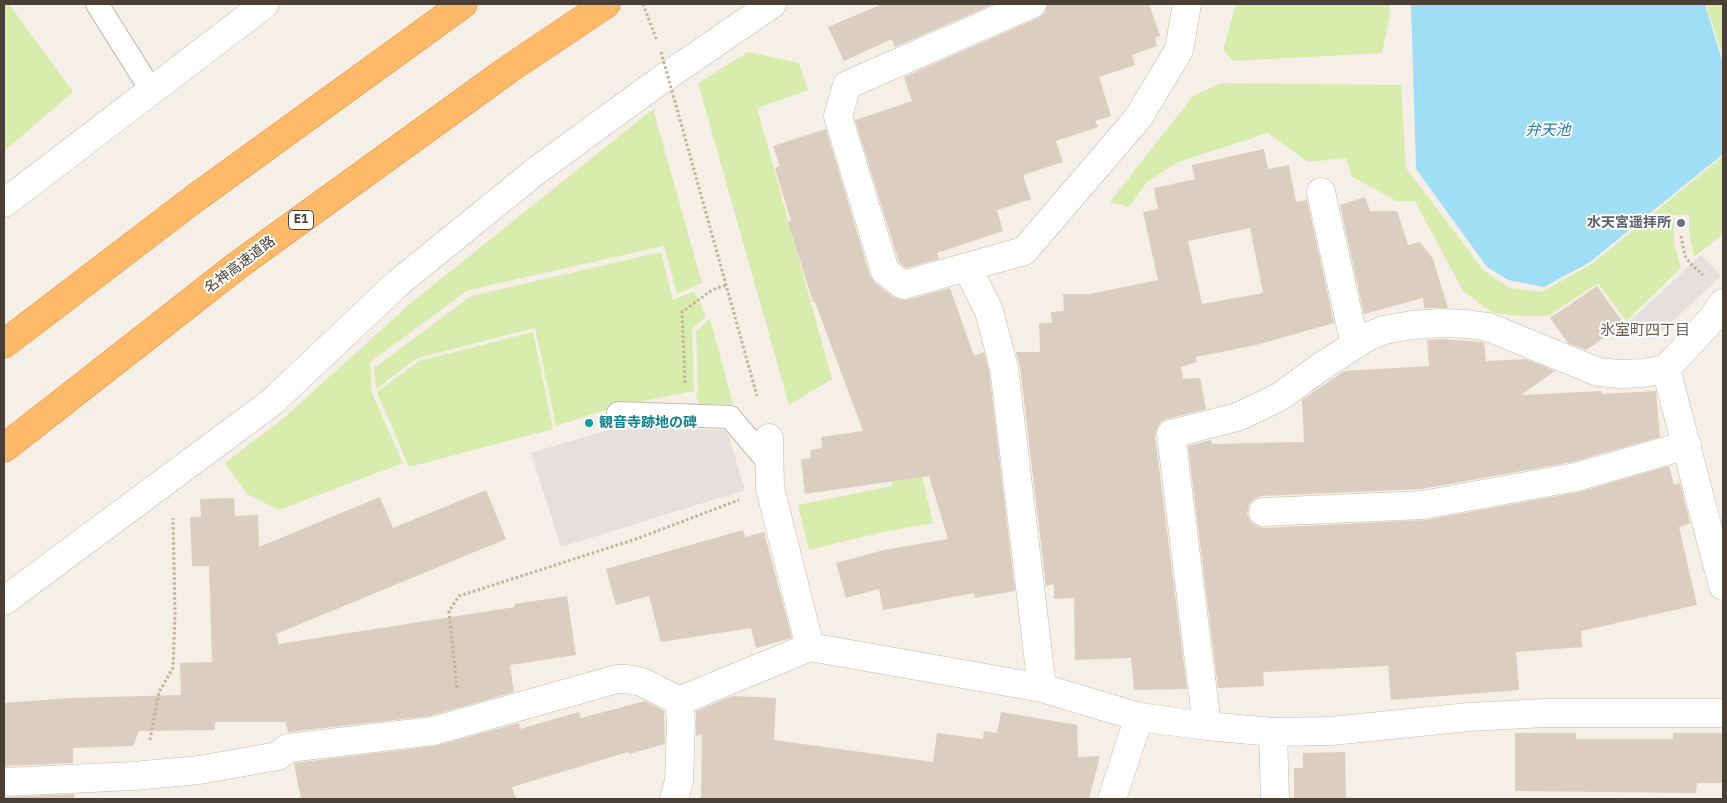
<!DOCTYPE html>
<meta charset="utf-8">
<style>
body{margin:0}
#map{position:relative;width:1727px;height:803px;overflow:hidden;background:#f5efe8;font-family:"IBM Plex Sans",sans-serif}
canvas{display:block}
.frame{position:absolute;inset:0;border:5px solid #493f36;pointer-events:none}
</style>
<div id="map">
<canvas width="1727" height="803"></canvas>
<div class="frame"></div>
</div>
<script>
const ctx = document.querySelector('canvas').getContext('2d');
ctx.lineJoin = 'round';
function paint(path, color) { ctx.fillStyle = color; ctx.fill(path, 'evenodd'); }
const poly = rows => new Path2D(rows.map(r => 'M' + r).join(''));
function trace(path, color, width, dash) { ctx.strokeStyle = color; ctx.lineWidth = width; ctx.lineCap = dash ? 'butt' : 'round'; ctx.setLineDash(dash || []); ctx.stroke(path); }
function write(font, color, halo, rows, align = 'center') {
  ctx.font = font + ' "IBM Plex Sans","Noto Sans JP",sans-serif'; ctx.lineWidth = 4; ctx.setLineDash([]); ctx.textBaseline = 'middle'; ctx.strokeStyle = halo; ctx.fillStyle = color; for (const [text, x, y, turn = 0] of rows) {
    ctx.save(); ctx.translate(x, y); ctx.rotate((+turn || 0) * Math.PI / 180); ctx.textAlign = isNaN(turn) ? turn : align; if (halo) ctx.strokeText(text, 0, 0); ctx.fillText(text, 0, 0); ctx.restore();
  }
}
const green = poly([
 [4,4,9,4,73,92,4,151],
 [1236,4,1389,4,1390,14,1382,53,1233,61,1223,50],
 [1706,4,1723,4,1723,57],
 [748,52,799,63,808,90,757,108,832,379,789,405,698,83],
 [1222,83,1401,85,1406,168,1484,271,1510,288,1542,292,1593,263,1723,156,1723,234,1694,257,1689,231,1689,215,1674,215,1674,244,1681,268,1626,321,1598,283,1548,316,1522,316,1493,313,1463,291,1415,201,1397,201,1352,177,1346,158,1308,162,1268,133,1178,162,1147,182,1129,207,1110,202,1193,96],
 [653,109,702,283,677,294,664,246,468,290,370,362,372,393,403,463,279,510,247,494,225,463,284,418,412,302],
 [661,252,673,300,694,291,706,316,692,329,694,391,617,406,556,426,535,328,417,358,376,389,374,368,471,296],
 [710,319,733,404,699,405,695,393,698,392,696,331],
 [533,332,553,429,409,467,377,392,419,361],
 [917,455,933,523,883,532,809,550,798,505,892,486,889,461]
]);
const parking = poly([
 [1701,255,1721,276,1659,334,1652,328,1644,335,1630,321],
 [617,427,727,430,745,490,561,547,531,453]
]);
const water = poly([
 [1411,4,1705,4,1723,64,1723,154,1590,262,1544,287,1508,280,1487,267,1416,169]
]);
const building = poly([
 [882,4,994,4,895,47,892,39,844,61,828,27],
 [1047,4,1149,4,1160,36,1155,38,1157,46,1132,55,1135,65,1099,77,1111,116,1095,121,1098,127,1056,141,1063,162,1023,175,1031,199,997,210,1003,231,937,253,939,259,906,268,899,262,855,120,912,101,904,77,1038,18,1045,13],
 [826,129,870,276,875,283,893,297,900,300,907,300,950,288,974,356,984,352,989,371,1015,591,975,598,974,593,883,610,879,589,846,598,836,563,884,550,948,539,929,476,805,494,801,459,811,458,810,450,822,448,821,437,863,431,815,302,813,302,788,222,791,221,775,168,780,166,773,146],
 [1264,149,1268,169,1289,165,1296,202,1307,200,1334,323,1256,345,1196,357,1197,362,1181,367,1183,379,1200,378,1206,409,1167,419,1161,422,1157,428,1155,436,1187,689,1134,690,1131,658,1075,660,1074,598,1054,599,1054,584,1046,586,1020,366,1016,352,1040,352,1039,323,1052,323,1051,312,1064,311,1063,294,1090,294,1158,280,1143,212,1158,209,1154,188,1195,179,1192,165],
 [1250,228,1263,293,1202,304,1188,241],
 [1365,197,1370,211,1397,211,1408,245,1420,242,1433,259,1448,308,1424,308,1423,298,1364,314,1340,205],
 [1597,286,1624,324,1586,350,1568,343,1550,318],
 [1441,339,1484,342,1486,361,1526,359,1555,371,1521,395,1602,391,1602,394,1656,391,1660,437,1572,462,1421,489,1262,496,1254,499,1249,505,1247,513,1250,521,1256,526,1264,528,1426,520,1579,492,1669,466,1674,485,1680,483,1690,523,1679,527,1697,605,1581,631,1582,647,1516,652,1519,690,1391,700,1388,666,1263,672,1264,686,1218,688,1188,446,1211,440,1212,444,1304,442,1302,400,1344,371,1429,366,1427,340],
 [486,490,506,539,276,634,279,644,515,607,514,604,567,596,576,655,510,665,514,692,430,716,288,732,286,722,215,722,215,730,139,731,133,746,73,748,73,763,4,766,4,703,71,698,181,695,180,663,212,662,209,566,192,566,190,517,201,517,200,499,234,498,235,516,258,515,259,547,380,497,393,528],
 [743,530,745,537,764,532,792,638,756,648,751,628,661,642,649,596,616,605,606,569],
 [732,696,776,698,774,740,933,762,937,733,983,739,984,731,997,733,1001,712,1077,725,1078,757,1100,756,1089,799,701,799,702,734,696,736,696,711],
 [645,701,664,711,665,744,629,754,628,752,512,787,516,799,301,799,294,763,435,746,519,723,520,729,579,712,581,718],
 [1515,733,1576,733,1576,739,1673,739,1673,733,1723,733,1723,783,1697,783,1696,793,1515,791],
 [1345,752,1346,799,1294,799,1294,768,1303,768,1303,753],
 [74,794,74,799,4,799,4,797]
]);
const path = poly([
 [643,4,657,41],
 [684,134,757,396],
 [1681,236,1685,256,1690,263,1703,275],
 [685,383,682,312,712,290,726,285],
 [457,688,449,611,459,596,636,539,739,500],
 [150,740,159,692,173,668,175,614,173,518]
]);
const service = poly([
 [97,4,151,90],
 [618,413,730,417,769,463]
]);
const minor = poly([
 [1032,4,847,85,838,116,885,271,903,285,1024,251,1138,118,1179,50,1187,4],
 [1321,192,1355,345],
 [4,203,265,4],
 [967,267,989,311,1004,368,1042,688],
 [1723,303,1712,319,1666,369,1723,586],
 [769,438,770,488,810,647],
 [1263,512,1423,505,1576,477,1687,445],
 [4,601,272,402,398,283,536,171,651,87,772,4],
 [1207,726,1171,434,1237,417,1259,407,1281,396,1319,368,1367,337,1384,330,1412,325,1441,323,1467,324,1488,327,1598,372,1620,374,1643,373,1666,369],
 [1273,732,1275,799],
 [4,782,134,776,199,770,278,756,288,748,433,731,617,679,627,679,642,682,679,701,810,647,1042,688,1139,717,1207,726,1273,732,1331,731,1469,717,1545,713,1723,713],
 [674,799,679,781,681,722,679,701],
 [1112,799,1139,717]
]);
const motorway = poly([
 [4,344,194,199,463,4],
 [4,448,238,265,509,69,606,4]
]);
const pathBridge = poly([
 [661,52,684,134]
]);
const markers = [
 [1681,223,5,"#6b7280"],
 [589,423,5,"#0f9aa8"]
];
const shields = [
 [301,220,25]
];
const shieldNames = [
 ["E1",301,220]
];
const worshipNames = [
 ["水天宮遥拝所",1671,223]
];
const streetNames = [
 ["名神高速道路",240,265,-37]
];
const cultureNames = [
 ["観音寺跡地の碑",599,423]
];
const waterNames = [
 ["弁天池",1548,131]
];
const neighbourhoodNames = [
 ["氷室町四丁目",1645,331]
];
paint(green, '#d8ecae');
paint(parking, '#e3e0dd');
paint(water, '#a0def6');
paint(building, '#dbcdbf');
trace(service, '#c5b9ad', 24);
trace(minor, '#c5b9ad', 29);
trace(motorway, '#ea8d2d', 29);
trace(path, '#c5b09a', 3, [2.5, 2.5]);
trace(service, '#fff', 22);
trace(minor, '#fff', 28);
trace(motorway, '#ffba69', 28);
trace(pathBridge, '#c5b09a', 3, [2.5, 2.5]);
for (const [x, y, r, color] of markers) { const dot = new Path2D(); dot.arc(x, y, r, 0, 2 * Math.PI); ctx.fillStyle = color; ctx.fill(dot); trace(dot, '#fff', 2); }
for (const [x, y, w] of shields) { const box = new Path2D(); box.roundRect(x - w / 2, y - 9.5, w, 19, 4); ctx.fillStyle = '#fff'; ctx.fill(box); trace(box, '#493f36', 1); }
write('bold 12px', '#493f36', null, shieldNames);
write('bold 14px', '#5b616d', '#fff', worshipNames, 'right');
write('14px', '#493f36', '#fff', streetNames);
write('bold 14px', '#0d838f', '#fff', cultureNames, 'left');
write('italic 15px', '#227ea5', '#fff', waterNames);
write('15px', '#6d5c4c', '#fff', neighbourhoodNames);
</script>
